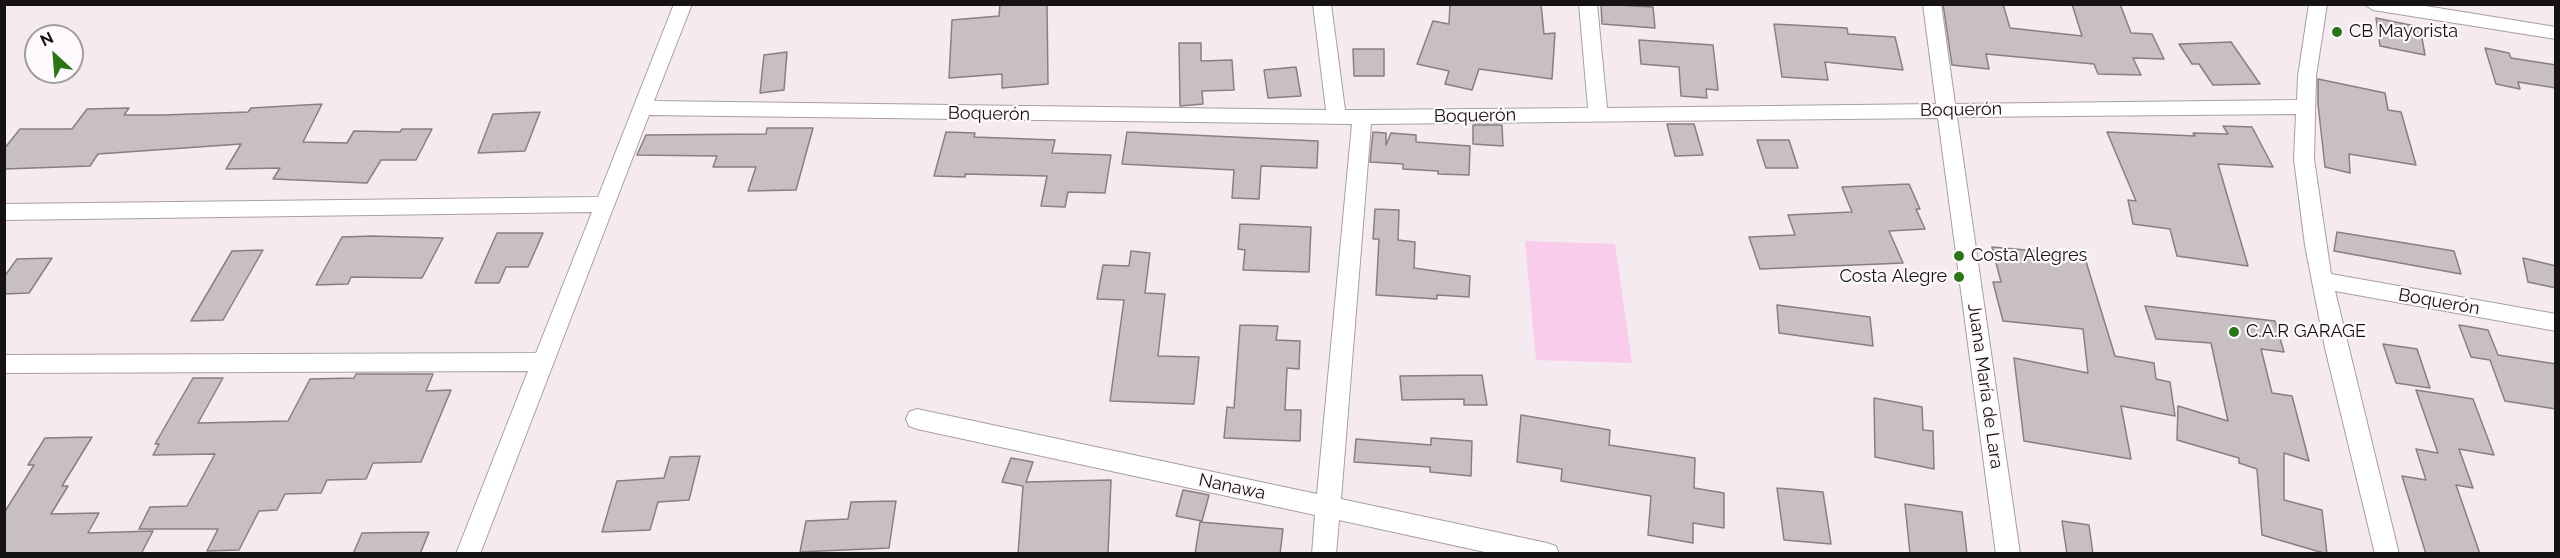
<!DOCTYPE html>
<meta charset="utf-8">
<style>
body{margin:0}
#map{position:relative;width:2560px;height:558px;overflow:hidden;background:#f4eaf0;font-family:Raleway,sans-serif}
canvas{display:block}
.frame{position:absolute;inset:0;border:6px solid #161315;pointer-events:none}
.north{position:absolute;left:24px;top:24px;width:60px;height:60px;box-sizing:border-box;background:#fef9fc;border:2px solid #a19da0;border-radius:50%;rotate:334deg;font-size:16px;font-weight:700;line-height:24px;text-align:center;color:#161315}
.north::after{content:'';display:block;margin:auto;width:21px;height:27px;background:#2b7417;clip-path:polygon(50% 0,100% 100%,50% 72%,0 100%)}
</style>
<div id="map">
<canvas width="2560" height="558"></canvas>
<div class="frame"></div>
<div class="north">N</div>
</div>
<script>
const ctx = document.querySelector('canvas').getContext('2d');
ctx.lineJoin = 'round';
function paint(path, color) { ctx.fillStyle = color; ctx.fill(path, 'evenodd'); }
const poly = rows => new Path2D(rows.map(r => 'M' + r).join(''));
function trace(path, color, width, dash) { ctx.strokeStyle = color; ctx.lineWidth = width; ctx.lineCap = dash ? 'butt' : 'round'; ctx.setLineDash(dash || []); ctx.stroke(path); }
function write(font, color, halo, rows, align = 'center') {
  ctx.font = font + ' Raleway,sans-serif'; ctx.lineWidth = 4.5; ctx.setLineDash([]); ctx.textBaseline = 'middle'; ctx.strokeStyle = halo; ctx.fillStyle = color; for (const [text, x, y, turn = 0] of rows) {
    ctx.save(); ctx.translate(x, y); ctx.rotate((+turn || 0) * Math.PI / 180); ctx.textAlign = isNaN(turn) ? turn : align; if (halo) ctx.strokeText(text, 0, 0); ctx.fillText(text, 0, 0); ctx.restore();
  }
}
const green = poly([
 [1525,241,1615,244,1632,363,1536,360]
]);
const building = poly([
 [1000,4,1047,4,1048,84,1002,88,1002,74,949,78,952,20,999,16,1000,4],
 [1450,4,1541,4,1544,34,1555,33,1552,79,1479,69,1472,90,1445,84,1449,71,1417,64,1433,21,1449,24,1450,4],
 [1601,4,1653,7,1655,28,1602,24,1601,4],
 [1943,4,2003,4,2010,28,2082,36,2072,4,2120,4,2131,33,2152,34,2164,59,2133,58,2141,75,2098,74,2094,64,1986,54,1989,69,1952,65,1943,4],
 [2376,18,2420,27,2425,55,2380,46,2376,18],
 [1774,24,1847,28,1848,34,1895,37,1903,70,1825,62,1828,80,1782,77,1774,24],
 [1639,40,1713,45,1718,90,1706,89,1707,98,1681,96,1679,67,1641,64,1639,40],
 [2231,42,2260,84,2213,85,2199,64,2192,64,2179,44,2231,42],
 [1179,43,1201,43,1201,61,1232,60,1234,90,1202,91,1203,104,1180,106,1179,43],
 [2485,48,2509,53,2511,58,2556,65,2556,88,2518,82,2520,89,2496,84,2485,48],
 [1353,49,1384,49,1384,76,1354,76,1353,49],
 [787,52,784,90,760,93,764,55,787,52],
 [1296,67,1301,96,1268,98,1264,70,1296,67],
 [2318,79,2385,93,2388,110,2401,112,2416,165,2349,154,2350,173,2325,167,2318,104,2318,79],
 [322,104,303,142,347,143,354,131,400,132,402,129,432,129,416,160,381,160,367,183,273,179,280,168,226,169,241,144,98,154,90,166,4,169,4,149,20,129,72,129,87,109,129,108,124,115,164,115,248,112,251,108,322,104],
 [540,112,525,151,478,153,493,114,540,112],
 [1667,124,1694,124,1703,155,1675,156,1667,124],
 [1473,125,1502,125,1503,146,1473,144,1473,125],
 [2223,126,2252,127,2273,167,2218,164,2248,266,2177,256,2170,229,2133,224,2128,200,2136,201,2107,132,2195,136,2193,133,2228,134,2223,126],
 [767,128,813,128,796,190,748,191,756,167,713,167,717,156,637,155,646,135,766,134,767,128],
 [946,132,975,133,974,137,1055,140,1052,153,1111,155,1105,193,1068,192,1065,207,1041,206,1047,176,965,174,965,177,934,176,946,132],
 [1127,132,1318,141,1317,168,1261,166,1259,199,1232,198,1234,170,1122,164,1127,132],
 [1373,132,1386,133,1386,145,1391,133,1416,135,1416,142,1470,146,1469,175,1438,174,1438,171,1403,169,1403,164,1370,162,1373,132],
 [1757,140,1789,140,1798,168,1766,168,1757,140],
 [1909,184,1920,209,1916,209,1925,229,1889,231,1903,263,1760,269,1749,237,1795,235,1788,215,1852,212,1842,187,1909,184],
 [1375,209,1399,210,1398,240,1415,242,1414,268,1470,276,1469,297,1437,295,1437,299,1376,295,1379,239,1373,239,1375,209],
 [1240,224,1311,227,1309,272,1243,270,1245,250,1238,249,1240,224],
 [2337,232,2454,251,2461,274,2334,251,2337,232],
 [497,233,543,233,528,267,506,267,499,283,475,283,497,233],
 [342,237,372,236,443,238,422,278,351,277,348,284,316,285,342,237],
 [1992,247,2084,255,2115,356,2154,363,2156,379,2170,382,2175,416,2121,406,2131,459,2024,441,2014,358,2088,373,2083,329,2003,321,1993,282,2001,282,1992,247],
 [263,250,223,320,191,321,232,251,263,250],
 [1131,251,1150,253,1145,293,1165,294,1158,356,1199,357,1194,404,1110,401,1124,300,1097,299,1103,265,1129,266,1131,251],
 [52,258,29,293,4,294,4,277,17,259,52,258],
 [2523,258,2556,266,2556,288,2528,282,2523,258],
 [1777,305,1870,317,1873,346,1779,333,1777,305],
 [2145,306,2275,321,2284,352,2261,349,2272,393,2292,396,2309,461,2284,453,2284,500,2322,510,2327,554,2262,535,2257,469,2239,463,2239,458,2177,440,2178,406,2228,421,2211,343,2156,339,2145,306],
 [1240,325,1278,326,1276,340,1300,341,1299,369,1287,368,1285,410,1301,410,1300,441,1224,438,1227,407,1234,408,1240,325],
 [2459,325,2488,330,2498,355,2556,364,2556,409,2505,401,2490,360,2471,357,2459,325],
 [2383,344,2417,349,2430,388,2396,383,2383,344],
 [356,374,433,374,426,391,451,390,421,462,373,463,366,479,327,480,321,493,285,494,277,510,259,511,239,550,207,551,218,529,139,529,150,507,187,506,215,454,153,455,159,444,155,444,193,378,223,378,198,423,288,421,310,379,354,378,356,374],
 [1482,375,1487,405,1464,405,1464,399,1402,400,1400,376,1482,375],
 [2416,390,2473,399,2494,455,2459,449,2473,488,2456,485,2480,554,2426,554,2402,476,2426,480,2416,449,2438,453,2416,390],
 [1874,398,1922,407,1923,430,1933,431,1934,469,1875,457,1874,398],
 [1521,415,1610,430,1609,445,1695,458,1694,488,1724,493,1724,528,1693,523,1693,543,1648,535,1651,496,1561,481,1562,469,1517,462,1521,415],
 [92,437,62,486,68,486,51,514,99,513,88,533,153,531,141,554,4,554,4,513,34,465,28,465,45,438,92,437],
 [1431,438,1472,441,1471,476,1430,472,1430,467,1354,462,1356,439,1431,445,1431,438],
 [700,456,689,500,658,502,650,530,602,532,617,481,664,478,670,457,700,456],
 [1011,458,1033,462,1026,482,1111,480,1108,554,1018,554,1023,486,1002,482,1011,458],
 [1777,488,1823,492,1831,544,1784,540,1777,488],
 [1183,490,1209,495,1202,521,1176,516,1183,490],
 [896,501,889,548,800,552,806,521,848,519,851,502,896,501],
 [1905,504,1962,512,1967,554,1910,554,1905,504],
 [2062,521,2089,525,2093,554,2067,554,2062,521],
 [1200,522,1283,529,1280,554,1195,554,1200,522],
 [429,532,420,554,353,554,362,533,429,532]
]);
const street = poly([
 [674,4,692,4,654,101,1326,110,1313,4,1331,4,1345,110,1362,110,1588,108,1579,4,1597,4,1607,108,1936,104,1923,4,1941,4,1955,104,2297,100,2298,76,2309,4,2327,4,2316,76,2314,159,2331,274,2556,314,2556,331,2335,291,2399,554,2375,554,2325,348,2305,245,2294,159,2296,114,1957,117,2020,554,1996,554,1938,118,1371,124,1341,499,1547,543,1556,546,1559,554,1494,554,1339,520,1336,554,1312,554,1315,515,917,429,909,426,906,419,909,412,917,409,1317,494,1352,124,649,115,480,554,456,554,528,371,4,373,4,355,536,353,592,212,4,220,4,204,598,197,674,4],
 [2364,4,2413,4,2556,27,2556,39,2373,10,2364,4]
]);
const markers = [
 [2337,32,6,"#2b7417"],
 [1959,256,6,"#2b7417"],
 [1959,277,6,"#2b7417"],
 [2234,332,6,"#2b7417"]
];
const poiNames = [
 ["CB Mayorista",2349,32],
 ["Costa Alegres",1971,256],
 ["Costa Alegre",1947,277,"right"],
 ["C.A.R GARAGE",2246,332]
];
const streetNames = [
 ["Boquerón",1961,110,-1],
 ["Boquerón",989,114,1],
 ["Boquerón",1475,116,-1],
 ["Boquerón",2439,302,10],
 ["Juana María de Lara",1985,386,82],
 ["Nanawa",1232,487,12]
];
paint(green, '#faccec');
paint(building, '#c8bfc5');
trace(building, '#877f84', 1.5);
trace(street, '#a89fa5', 2);
paint(street, '#fff');
for (const [x, y, r, color] of markers) { const dot = new Path2D(); dot.arc(x, y, r, 0, 2 * Math.PI); ctx.fillStyle = color; ctx.fill(dot); trace(dot, '#fef9fc', 2); }
write('18px', '#161315', '#fef9fc', poiNames, 'left');
write('18px', '#161315', '#fef9fc', streetNames);
</script>
